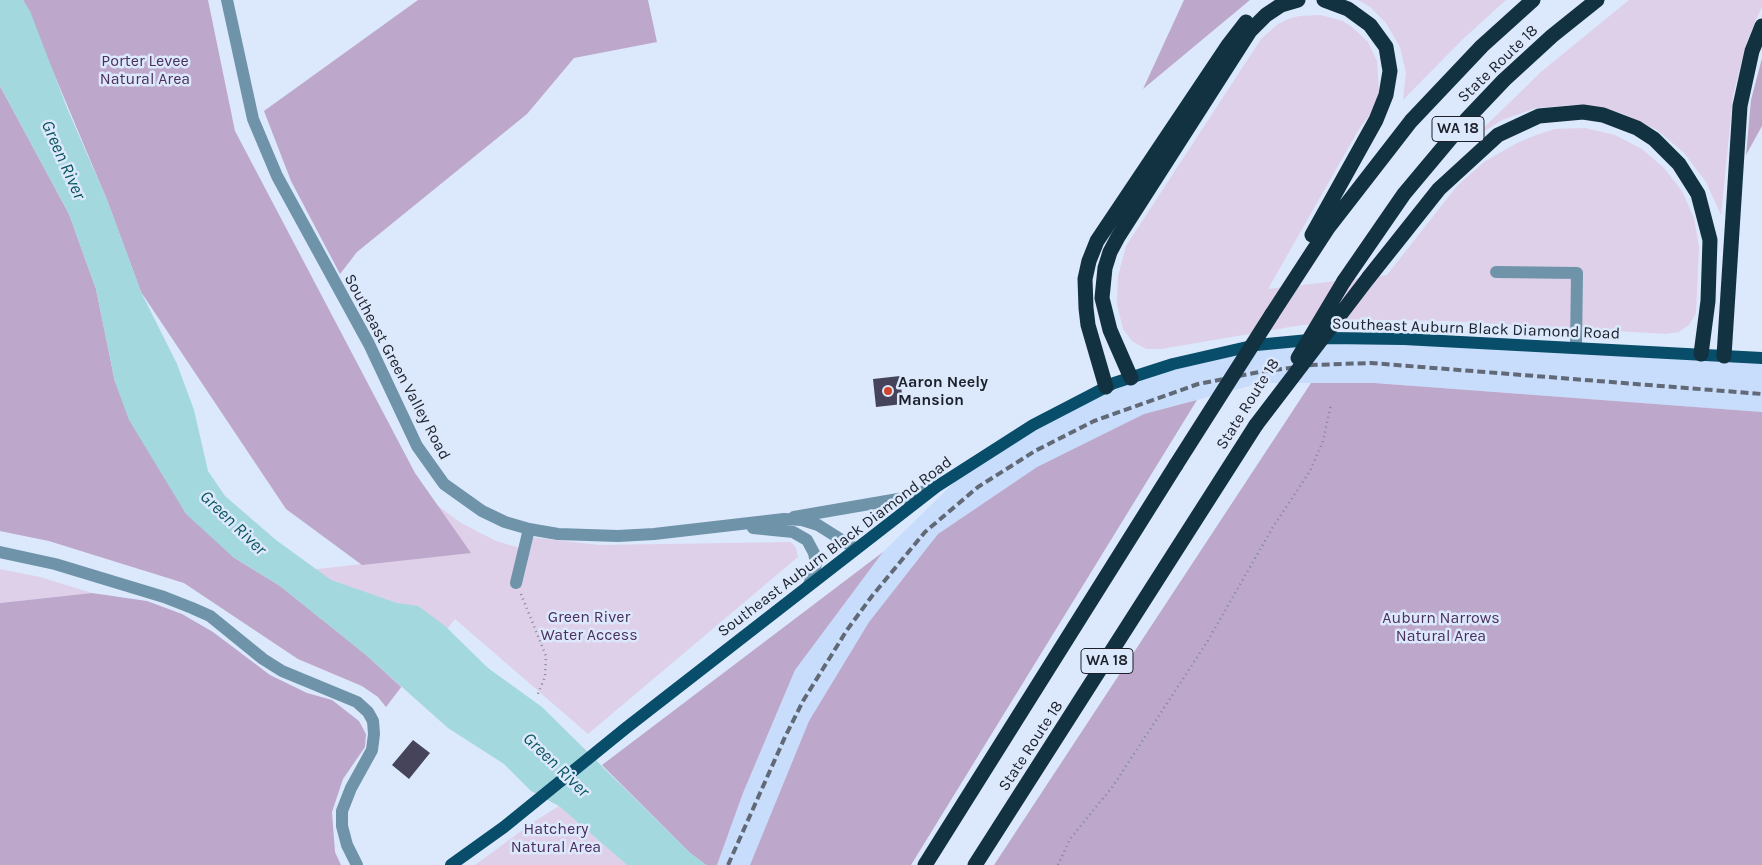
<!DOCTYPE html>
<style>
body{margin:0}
canvas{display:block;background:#dce8fc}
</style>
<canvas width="1762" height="865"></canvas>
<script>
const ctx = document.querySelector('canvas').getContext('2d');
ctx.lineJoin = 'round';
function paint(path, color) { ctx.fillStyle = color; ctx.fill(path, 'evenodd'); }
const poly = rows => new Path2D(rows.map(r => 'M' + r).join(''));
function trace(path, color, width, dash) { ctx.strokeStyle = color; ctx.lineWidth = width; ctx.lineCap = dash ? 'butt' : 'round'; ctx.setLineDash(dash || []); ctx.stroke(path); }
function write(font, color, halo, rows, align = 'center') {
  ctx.font = font + ' Karla,sans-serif'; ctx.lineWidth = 5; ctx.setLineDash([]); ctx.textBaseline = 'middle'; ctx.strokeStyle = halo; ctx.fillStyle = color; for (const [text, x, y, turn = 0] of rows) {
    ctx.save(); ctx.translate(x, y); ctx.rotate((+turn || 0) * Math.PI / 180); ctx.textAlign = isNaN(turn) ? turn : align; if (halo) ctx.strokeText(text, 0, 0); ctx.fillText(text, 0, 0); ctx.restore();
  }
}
const built = poly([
 [1330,338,1762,358,1762,412,1374,383,1261,383,1144,414,1037,467,938,534,869,622,809,721,750,865,717,865,743,793,795,670,883,552,973,464,1106,387,1173,364]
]);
const green = poly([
 [1358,0,1506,0,1463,39,1403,100,1406,73,1400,47,1386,23,1370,7],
 [1629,0,1762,0,1762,6,1746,44,1733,96,1721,215,1706,182,1684,153,1657,130,1624,114,1607,109,1572,105,1536,108,1502,120,1472,139,1542,71],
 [1321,15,1343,21,1352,27,1368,42,1377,61,1379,92,1372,112,1359,129,1268,289,1387,275,1457,186,1484,162,1517,143,1536,135,1555,129,1585,128,1615,135,1642,149,1664,168,1682,191,1694,218,1699,247,1696,313,1689,325,1679,332,1666,334,1447,321,1374,320,1302,325,1161,349,1146,349,1132,341,1123,329,1117,304,1118,276,1126,246,1261,39,1278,24,1288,19,1299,16],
 [231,143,405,468,438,506,461,523,496,541,520,548,529,537,599,545,791,542,796,548,798,557,588,734,455,619,386,707,378,697,362,686,298,659,184,583,49,541,0,531,0,250,245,577,380,562],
 [0,569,40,577,92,593,0,603],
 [559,806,627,865,475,865,532,823]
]);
const forest = poly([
 [23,0,208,0,235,131,415,473,471,553,362,565,286,509,141,292,107,200],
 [418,0,648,0,657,42,574,58,527,114,357,252,340,274,291,181,264,111],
 [1184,0,1250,0,1143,89],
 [1762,58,1762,126,1746,155,1751,100],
 [0,86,69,214,96,289,115,382,233,557,280,586,366,655,401,687,386,707,378,697,362,686,298,659,184,583,49,541,0,531],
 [1311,383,1374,383,1762,412,1762,865,994,865],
 [1197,400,911,865,750,865,809,721,869,622,938,534,1037,467,1144,414],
 [883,552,795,670,743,793,717,865,706,865,690,853,602,765],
 [92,593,147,601,182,614,213,632,270,675,307,693,332,700,359,721,366,734,365,747,343,779,332,812,335,852,341,865,0,865,0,603]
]);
const water = poly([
 [0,0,23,0,30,11,67,108,107,200,141,292,177,364,194,410,208,471,225,496,276,540,331,580,397,603,418,606,444,625,488,668,542,707,690,853,706,865,627,865,559,806,531,791,504,764,448,728,366,655,280,586,233,557,186,514,129,420,115,382,96,289,69,214,0,86]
]);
const building = poly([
 [900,376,903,404,876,407,873,379],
 [413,740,430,753,409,779,392,765]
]);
const path = poly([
 [521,594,546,656,545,677,537,696],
 [1058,865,1070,839,1113,786,1207,642,1273,527,1310,471,1323,441,1331,404]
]);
const minor = poly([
 [227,0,253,119,277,176,369,344,417,446,444,484,482,511,505,522,529,529,558,534,618,536,654,534,784,519,802,520,818,525,856,549],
 [1496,272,1577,273,1576,348],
 [794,517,904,498,934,488],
 [753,528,793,532,807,540,814,553,816,564,809,585],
 [0,552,55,564,164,597,192,608,210,616,263,659,282,671,357,702,368,712,373,721,374,734,372,750,351,788,342,811,342,826,347,845,357,865],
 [516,583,529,529]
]);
const major = poly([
 [451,865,504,827,626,728,936,487,1033,425,1114,383,1173,364,1256,345,1330,338,1404,339,1762,358]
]);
const highway = poly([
 [1312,235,1376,120,1386,95,1390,71,1386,47,1370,25,1348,9,1324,0],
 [1369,277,1439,189,1498,135,1539,116,1583,112,1603,115,1637,128,1654,139,1679,164,1698,194,1710,240,1708,301,1701,354],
 [1344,281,1404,194,1466,120,1504,80,1552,36,1597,0],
 [1272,314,1328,228,1411,121,1482,46,1533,0],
 [1724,356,1740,106,1752,51,1762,26],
 [1131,378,1110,330,1102,298,1105,268,1110,252,1118,237,1250,31,1266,15,1281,5,1298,0],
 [1106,387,1088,325,1086,308,1085,279,1089,261,1097,241,1229,44,1246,22],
 [925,865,1176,465],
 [975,865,1256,425]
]);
const rail = poly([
 [728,865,785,737,803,701,847,630,872,596,925,532,978,487,1035,451,1094,421,1198,384,1259,372,1312,365,1371,363,1762,394]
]);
const highwayBridge = poly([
 [1298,358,1344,281],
 [1256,425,1369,277],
 [1176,465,1272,314]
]);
const markers = [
 [888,391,5,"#d1452e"]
];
const shields = [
 [1458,129,52],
 [1107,661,52]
];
const shieldNames = [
 ["WA 18",1458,129],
 ["WA 18",1107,661]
];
const parkNames = [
 ["Porter Levee",145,61],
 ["Natural Area",145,79],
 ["Green River",589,617],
 ["Water Access",589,635],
 ["Auburn Narrows",1441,618],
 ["Natural Area",1441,636],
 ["Hatchery",556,829],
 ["Natural Area",556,847]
];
const streetNames = [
 ["State Route 18",1498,64,-44],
 ["Southeast Auburn Black Diamond Road",1476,329,2],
 ["Southeast Green Valley Road",397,367,62],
 ["State Route 18",1248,404,-58],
 ["Southeast Auburn Black Diamond Road",835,547,-37],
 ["State Route 18",1031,746,-57]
];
const poiNames = [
 ["Aaron Neely",898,382],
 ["Mansion",898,400]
];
const waterNames = [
 ["Green River",63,160,66],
 ["Green River",233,523,44],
 ["Green River",556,765,44]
];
paint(built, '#c8dcfb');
paint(green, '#dfd0e9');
paint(forest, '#bda8cb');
paint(water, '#a4d8df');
paint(building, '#45445b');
trace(path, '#7f8897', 2.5, [1, 4]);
trace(minor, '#6f94a9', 12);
trace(major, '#084d69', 12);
trace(highway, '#133241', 15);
trace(rail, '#616976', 4, [8, 4]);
trace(highwayBridge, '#133241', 15);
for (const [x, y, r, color] of markers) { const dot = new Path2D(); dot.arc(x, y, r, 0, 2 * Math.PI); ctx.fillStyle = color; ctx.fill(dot); trace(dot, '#dce8fc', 2); }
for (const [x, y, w] of shields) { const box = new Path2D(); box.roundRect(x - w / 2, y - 12.5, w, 25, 4); ctx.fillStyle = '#dce8fc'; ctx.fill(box); trace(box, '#1b2029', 1); }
write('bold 15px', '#1b2029', null, shieldNames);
write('16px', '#4d2f5d', '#dce8fc', parkNames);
write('16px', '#1b2029', '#dce8fc', streetNames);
write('bold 16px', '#1b2029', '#dce8fc', poiNames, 'left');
write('italic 18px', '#0b565e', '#dce8fc', waterNames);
</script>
